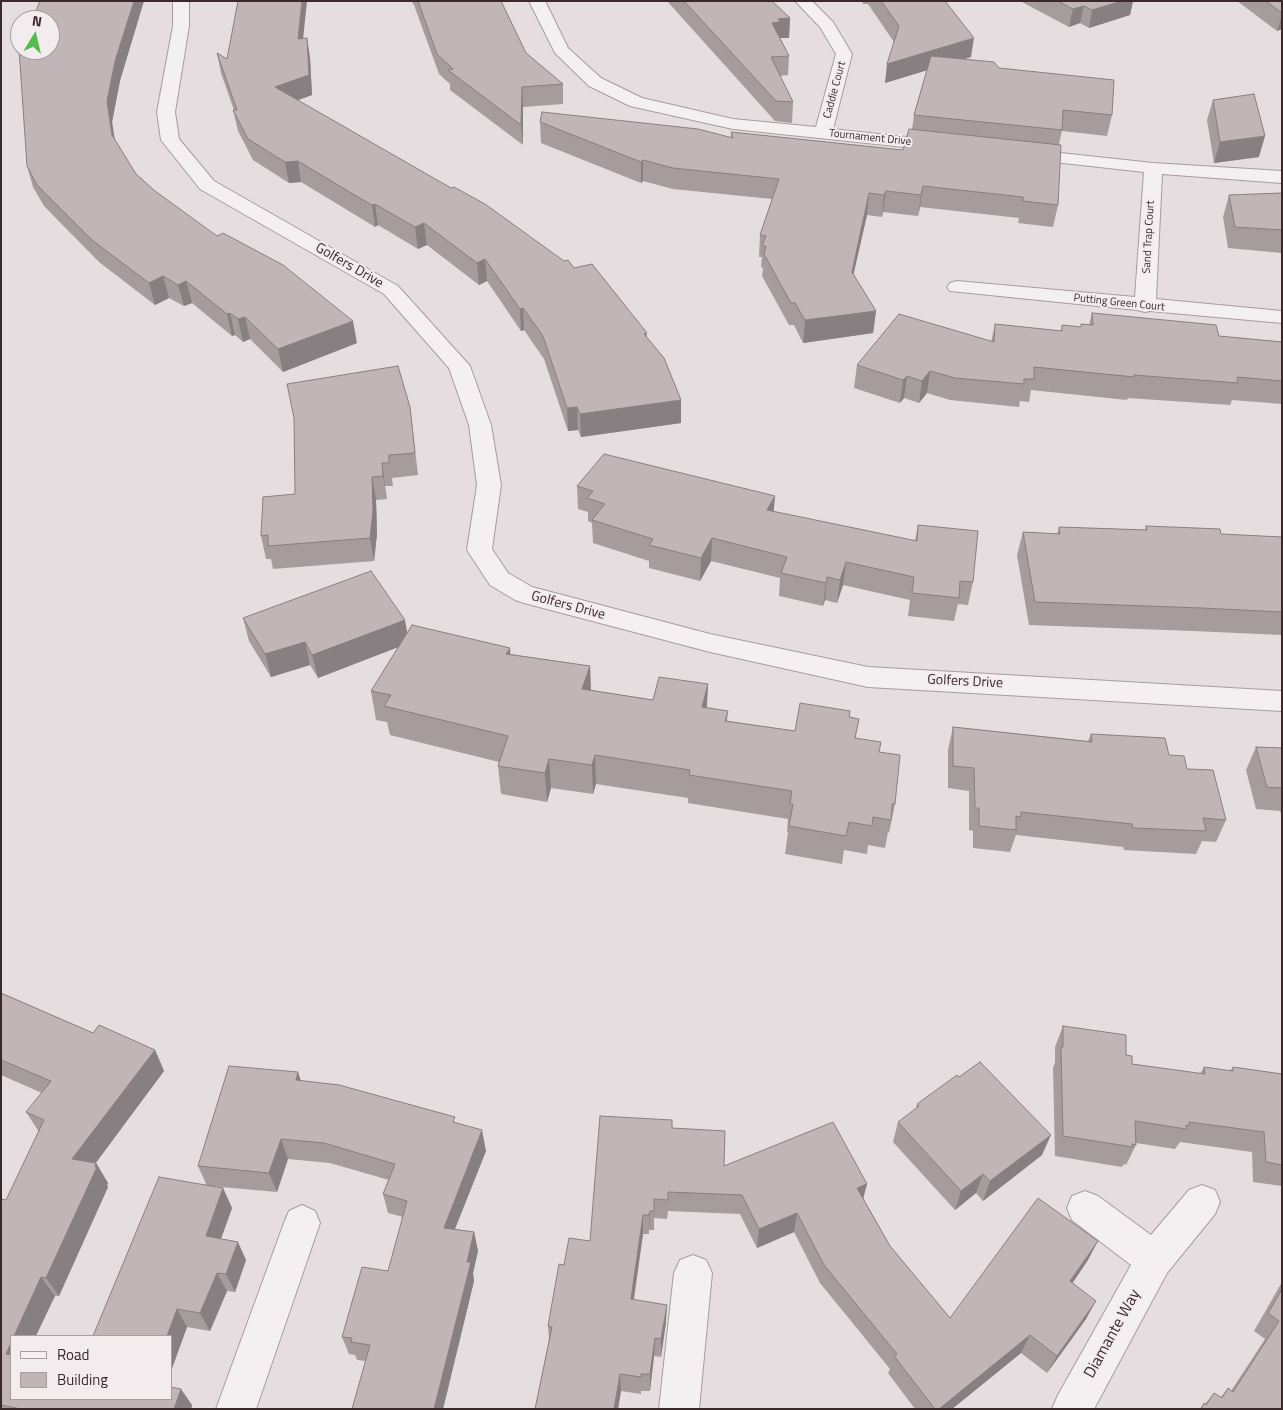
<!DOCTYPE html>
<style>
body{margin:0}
#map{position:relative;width:1283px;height:1410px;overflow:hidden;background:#e5dddf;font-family:"Titillium Web",sans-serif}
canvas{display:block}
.frame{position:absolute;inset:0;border:2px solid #3a282c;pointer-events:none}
.legend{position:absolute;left:10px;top:1335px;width:162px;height:65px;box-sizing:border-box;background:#f3ecee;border:1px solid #a99ea0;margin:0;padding:6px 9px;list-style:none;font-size:15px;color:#3a282c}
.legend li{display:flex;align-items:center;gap:10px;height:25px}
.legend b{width:25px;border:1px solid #a99ea0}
.north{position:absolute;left:10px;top:10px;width:50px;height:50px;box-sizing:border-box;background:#f3ecee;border:1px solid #a99ea0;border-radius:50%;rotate:9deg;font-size:14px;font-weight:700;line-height:20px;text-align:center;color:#3a282c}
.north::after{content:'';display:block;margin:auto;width:18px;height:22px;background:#51be4d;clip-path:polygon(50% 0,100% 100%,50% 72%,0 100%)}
</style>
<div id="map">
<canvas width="1283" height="1410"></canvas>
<div class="frame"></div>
<ul class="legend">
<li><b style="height:6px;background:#f4eff0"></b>Road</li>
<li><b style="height:14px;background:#c1b5b8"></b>Building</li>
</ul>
<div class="north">N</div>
</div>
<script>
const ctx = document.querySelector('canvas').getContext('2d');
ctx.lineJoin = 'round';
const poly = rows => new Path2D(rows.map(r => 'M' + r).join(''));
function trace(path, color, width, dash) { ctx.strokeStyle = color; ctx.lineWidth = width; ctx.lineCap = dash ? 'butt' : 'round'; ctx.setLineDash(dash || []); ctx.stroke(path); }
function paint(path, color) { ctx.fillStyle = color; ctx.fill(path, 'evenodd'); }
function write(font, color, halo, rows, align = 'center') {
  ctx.font = font + ' "Titillium Web",sans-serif'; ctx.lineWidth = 4; ctx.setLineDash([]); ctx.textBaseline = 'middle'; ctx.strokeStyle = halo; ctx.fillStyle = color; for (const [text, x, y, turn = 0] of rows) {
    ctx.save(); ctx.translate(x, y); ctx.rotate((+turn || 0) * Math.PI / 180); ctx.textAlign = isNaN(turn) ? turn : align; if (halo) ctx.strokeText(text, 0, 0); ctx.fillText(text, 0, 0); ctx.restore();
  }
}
const minor = poly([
 [173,1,189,1,189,26,175,112,179,139,214,181,398,286,470,366,491,425,501,485,492,549,508,573,532,587,710,634,868,667,1282,691,1282,711,868,687,710,652,524,603,515,600,490,585,467,550,477,485,469,425,449,368,384,294,200,189,161,140,157,112,173,26,173,1],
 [529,1,545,1,568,48,601,78,642,98,733,119,816,127,836,54,820,27,795,1,812,1,833,22,852,54,833,129,942,141,948,142,951,146,948,150,942,151,733,129,630,106,589,86,555,53,529,1],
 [1024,149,1153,163,1282,171,1282,183,1162,174,1156,299,1282,311,1282,323,1150,311,1145,312,1137,310,950,291,947,287,950,283,957,281,1135,297,1144,172,1018,158,1015,154,1018,150,1024,149],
 [1202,1185,1215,1190,1220,1202,1215,1214,1167,1273,1094,1409,1052,1409,1058,1395,1131,1265,1072,1220,1067,1208,1072,1196,1085,1191,1098,1196,1151,1235,1189,1190,1202,1185],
 [302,1205,315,1211,320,1223,256,1409,216,1409,284,1223,289,1211,302,1205],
 [693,1255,706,1260,712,1273,699,1409,659,1409,674,1273,680,1260,693,1255]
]);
const wall = poly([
 [411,1,501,1,526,53,563,84,563,104,523,107,523,145,450,90,450,84,439,74,414,5],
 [667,1,772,1,790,18,789,38,780,38,789,56,788,75,780,76,793,102,792,123,775,121],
 [862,1,945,1,971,57,963,59,999,68,1112,115,1107,136,1062,131,1059,144,1058,205,1053,227,1018,223,1019,218,920,207,918,216,883,212,882,217,867,215,853,275,876,311,873,333,803,343,794,325,789,325,762,276,763,268,761,267,762,257,759,257,760,235,772,199,673,189,643,181,641,183,541,143,540,122,731,137,731,132,903,150,912,129,914,115,927,70,885,83,894,42,868,4,863,4],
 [1020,1,1133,1,1130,15,1089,28,1080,23,1069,27],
 [1237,1,1282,1,1282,29,1277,31],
 [303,38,307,38,310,58,312,95,298,100,574,268,647,333,647,338,681,423,581,437,578,430,568,431,544,359,524,330,521,331,487,281,479,285,427,245,418,249,378,225,375,227,362,219,301,182,289,183,253,160,238,131,233,110,234,110,221,73,217,53,227,59],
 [120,81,112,122,115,140,136,174,155,191,357,343,283,372,250,339,243,342,235,335,232,336,192,303,184,306,169,298,155,305,99,262,44,206,33,187,27,166],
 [1213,100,1259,157,1214,163,1207,120],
 [1282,193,1282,253,1228,248,1223,217,1229,195],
 [1092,313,1219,336,1282,342,1282,404,1232,400,1230,405,1128,398,1127,400,1031,390,1029,402,1020,401,1019,407,950,400,927,393,919,403,904,398,900,403,854,388,857,365,991,342,995,324,1061,331,1062,325,1081,327,1081,324,1089,325],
 [410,407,418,475,392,478,393,486,385,486,387,499,376,500,377,534,374,561,273,569,271,559,266,559,261,536,295,494],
 [577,486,775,496,773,512,915,541,918,525,973,582,968,605,958,604,954,621,908,616,910,600,843,585,837,603,825,600,823,606,779,596,780,578,711,561,700,581,649,568,649,561,593,543,592,523,588,521,588,512,578,509],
 [1146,526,1221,534,1282,537,1282,635,1193,631,1029,625,1017,555,1023,532,1057,534,1059,527,1145,530],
 [243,618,407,632,510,654,590,666,591,690,653,700,708,684,707,708,728,711,727,721,795,731,849,717,856,738,879,752,895,804,889,833,888,832,885,848,868,845,867,854,844,850,842,864,785,854,788,832,787,832,788,819,688,803,688,798,596,784,593,794,551,788,547,802,501,794,498,766,499,762,390,735,387,722,376,720,371,691,398,647,318,678,310,665,271,677,249,641],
 [953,727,1088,741,1091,734,1169,755,1187,769,1226,820,1216,842,1202,841,1196,854,1124,850,1123,847,1016,835,1010,852,973,848,973,831,969,830,969,791,948,788,948,750],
 [1256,747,1282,748,1282,816,1280,811,1256,809,1246,770],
 [1,993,93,1033,155,1050,164,1071,95,1163,96,1163,108,1183,107,1185,108,1187,59,1296,55,1296,11,1336,11,1399,192,1405,191,1409,1,1409,1,1199,6,1200,39,1132,26,1112,42,1093,1,1075],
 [1063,1026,1126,1055,1132,1064,1200,1074,1204,1067,1230,1071,1233,1067,1282,1074,1282,1186,1253,1182,1252,1152,1180,1142,1175,1149,1136,1143,1136,1145,1126,1165,1124,1164,1122,1167,1055,1156,1053,1068,1055,1062,1055,1047],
 [301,1081,456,1123,486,1151,455,1229,474,1232,478,1251,473,1273,474,1281,443,1409,352,1409,366,1361,357,1360,355,1355,349,1354,342,1337,388,1271,403,1217,388,1213,383,1194,389,1180,330,1163,288,1159,277,1192,210,1186,223,1188,232,1208,221,1239,246,1260,235,1292,227,1291,210,1331,187,1327,171,1371,171,1336,93,1336,207,1186,198,1166],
 [917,1104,1042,1155,983,1201,976,1193,955,1210,893,1142,898,1122,916,1109],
 [672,1128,724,1166,867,1184,863,1198,890,1246,950,1318,1088,1260,1072,1283,1086,1319,1047,1373,1021,1353,952,1409,915,1409,888,1373,890,1369,820,1283,794,1232,757,1248,740,1214,668,1211,667,1219,654,1218,654,1230,649,1230,649,1234,643,1234,634,1299,666,1322,661,1357,654,1356,650,1391,641,1391,641,1394,621,1391,618,1409,535,1409,549,1340,548,1326,564,1265,590,1241],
 [1282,1282,1282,1409,1200,1409,1204,1403,1205,1404,1214,1393,1221,1397,1228,1388,1231,1391,1265,1339,1254,1331]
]);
const shadedWall = poly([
 [134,1,144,1,120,81,112,122,117,156,112,135,107,101,115,61],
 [302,1,307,1,301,59,298,39],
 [1122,1,1133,1,1130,15,1089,28,1092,10],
 [1084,6,1080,23,1069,27,1073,9],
 [1282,15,1282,29,1277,31],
 [790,18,789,38,778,38,772,23,778,19],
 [307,38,310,58,312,95,279,107,275,87],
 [974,38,971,57,885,83,887,64],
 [522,87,523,107,523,145,521,125],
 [1265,136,1259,157,1214,163,1220,142],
 [643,160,643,181,641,183,641,162],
 [298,161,301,182,289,183,285,162],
 [923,186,920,207,918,216,921,195],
 [886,191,883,212,882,217,884,195],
 [869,193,867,215,849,294,852,272],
 [375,204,378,225,375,227,372,205],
 [424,223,427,245,418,249,415,227],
 [485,259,487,281,479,285,477,263],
 [163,276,169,298,155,305,149,283],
 [186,281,192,303,184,306,178,285],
 [523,308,524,330,521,331,520,309],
 [876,311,873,333,803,343,805,320],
 [230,313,235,335,232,336,227,314],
 [245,317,250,339,243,342,238,319],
 [353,321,357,343,283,372,278,349],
 [930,371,927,393,919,403,922,381],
 [907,376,904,398,900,403,903,380],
 [681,400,681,423,581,437,580,414],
 [577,407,578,430,568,431,567,408],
 [382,463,385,486,387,499,383,476],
 [372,477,376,500,377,534,374,561,370,538],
 [775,496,773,519,767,510],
 [712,538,711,561,700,581,701,558],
 [846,562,843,585,837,603,840,580],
 [827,577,825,600,823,606,826,583],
 [405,620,409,643,318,678,312,655],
 [305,642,310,665,271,677,265,654],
 [510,648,512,676,506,654],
 [590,666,591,695,582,689],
 [708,684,706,713,702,707],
 [595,755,596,784,593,794,592,765],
 [549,759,551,788,547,802,545,773],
 [155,1050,164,1071,84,1179,72,1159],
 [298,1072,305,1093,296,1080],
 [482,1130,486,1151,448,1246,444,1228],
 [1051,1135,1042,1155,983,1201,990,1181],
 [281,1139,288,1159,277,1192,269,1173],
 [96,1163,108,1183,107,1185,108,1187,59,1296,46,1278],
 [983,1174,976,1193,955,1210,961,1191],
 [867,1184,862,1203,857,1188],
 [223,1188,232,1208,215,1255,206,1236],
 [650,1211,649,1230,649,1234,649,1215],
 [797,1213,794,1232,757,1248,759,1229],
 [643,1215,643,1234,631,1317,631,1299],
 [474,1232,478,1251,473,1273,474,1281,443,1409,434,1409],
 [1098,1241,1088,1260,1061,1300,1070,1281],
 [238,1242,246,1260,235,1292,226,1274],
 [217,1273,227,1291,210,1331,200,1313],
 [41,1277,55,1296,36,1336,14,1336],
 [1096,1301,1086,1319,1047,1373,1057,1356],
 [667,1305,666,1322,661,1357,661,1339],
 [177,1309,187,1327,171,1371,171,1336,167,1336],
 [1030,1335,1021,1353,952,1409,939,1409],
 [655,1338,654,1356,650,1391,650,1374],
 [11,1343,11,1360,6,1354],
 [620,1374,621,1391,618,1409,614,1409],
 [181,1389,192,1405,191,1409,174,1409]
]);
const building = poly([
 [40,1,134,1,115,61,107,101,112,135,136,174,155,191,217,236,223,233,283,265,353,321,278,349,245,317,238,319,230,313,227,314,186,281,178,285,163,276,149,283,92,240,37,185,27,166,19,49,20,47,20,50,50,50,50,20,32,20,40,1],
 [238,1,302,1,298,39,307,38,309,75,275,87,451,188,454,187,485,204,564,261,568,260,574,268,592,264,647,333,644,334,664,358,681,400,580,414,577,407,567,408,543,336,523,308,520,309,485,259,477,263,424,223,415,227,375,204,372,205,358,197,298,161,285,162,248,139,233,110,237,110,217,53,227,59,238,1],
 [418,1,501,1,526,53,563,84,522,87,521,125,448,70,453,69,437,54,418,1],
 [684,1,772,1,790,18,778,19,780,22,772,23,789,56,771,57,793,102,776,101,684,1],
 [881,1,945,1,974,38,887,64,899,26,881,1],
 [1058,1,1122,1,1092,10,1084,6,1073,9,1058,1],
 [1266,1,1282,1,1282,13,1266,1],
 [931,56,994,62,999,68,1114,80,1112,115,1063,110,1062,130,914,115,931,56],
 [1254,94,1265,136,1220,142,1213,100,1254,94],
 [542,112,698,129,733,138,731,132,903,150,909,129,1061,145,1058,205,1023,201,1023,197,923,186,921,195,886,191,884,195,869,193,852,272,876,311,805,320,795,303,791,303,764,254,766,246,762,246,766,236,760,235,779,179,673,168,643,160,641,162,540,122,542,112],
 [1282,193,1282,230,1235,227,1229,195,1282,193],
 [1092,313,1216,325,1219,336,1282,342,1282,381,1237,377,1238,383,1134,375,1134,377,1034,367,1034,379,1024,379,1024,384,955,378,930,371,922,381,907,376,903,380,857,365,899,314,994,342,995,324,1062,331,1062,325,1081,327,1081,324,1093,325,1092,313],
 [398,366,410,407,415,453,389,455,389,463,382,463,383,476,372,477,373,511,370,538,268,546,268,535,261,536,263,497,295,494,294,418,287,384,398,366],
 [604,454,775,496,767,510,917,541,918,525,978,531,973,582,960,581,959,598,912,593,914,577,846,562,840,580,827,577,826,583,781,573,787,557,712,538,701,558,649,545,653,539,592,520,605,504,587,498,593,491,577,486,604,454],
 [1146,526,1220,529,1221,534,1282,537,1282,612,1202,608,1035,602,1023,532,1060,534,1059,527,1147,530,1146,526],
 [371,571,405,620,312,655,305,642,265,654,243,618,371,571],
 [412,625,510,648,506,654,590,666,582,689,653,700,659,677,708,684,702,707,728,711,725,721,795,731,800,703,850,711,849,717,859,719,855,738,881,742,879,752,900,755,895,804,892,804,891,820,873,817,872,826,849,822,846,836,789,826,793,804,790,804,792,791,689,775,690,770,595,755,592,765,549,759,545,773,498,766,508,736,384,706,391,695,371,691,412,625],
 [953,727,1092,742,1091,734,1165,738,1169,755,1184,756,1187,769,1213,770,1226,820,1203,818,1206,831,1133,828,1132,824,1021,812,1021,817,1016,816,1016,830,979,826,979,808,975,808,974,768,953,766,953,727],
 [1256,747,1282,748,1282,788,1267,787,1256,747],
 [1,993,93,1033,99,1025,155,1050,72,1159,96,1163,95,1167,97,1167,46,1278,41,1277,14,1336,11,1336,11,1343,6,1354,11,1355,11,1399,171,1399,171,1387,181,1389,174,1409,21,1409,1,1405,1,1199,6,1200,44,1120,26,1112,51,1081,1,1060,1,993],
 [1063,1026,1126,1035,1126,1055,1132,1056,1132,1064,1205,1074,1204,1067,1233,1071,1233,1067,1282,1074,1282,1165,1266,1162,1264,1132,1189,1122,1189,1126,1186,1125,1186,1129,1135,1121,1136,1145,1132,1144,1133,1147,1063,1136,1061,1047,1063,1047,1063,1026],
 [980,1062,1051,1135,990,1181,983,1174,961,1191,898,1122,919,1106,917,1104,957,1075,959,1077,980,1062],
 [229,1066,298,1072,296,1080,339,1085,455,1117,453,1122,482,1130,444,1228,474,1232,467,1262,471,1262,434,1409,352,1409,370,1345,351,1342,352,1338,342,1337,362,1267,388,1271,407,1201,383,1194,395,1164,324,1143,281,1139,269,1173,198,1166,229,1066],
 [600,1116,672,1120,672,1128,725,1131,724,1166,833,1122,867,1184,857,1188,890,1246,950,1318,1038,1198,1098,1241,1070,1281,1096,1301,1057,1356,1030,1335,939,1409,935,1409,894,1356,897,1354,824,1265,797,1213,759,1229,742,1195,668,1192,668,1200,654,1199,654,1211,650,1211,649,1215,643,1215,631,1299,667,1305,661,1339,655,1338,650,1374,641,1374,641,1377,620,1374,614,1409,535,1409,552,1327,548,1326,559,1264,564,1265,569,1238,590,1241,600,1116],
 [159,1177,223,1188,206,1236,238,1242,226,1274,217,1273,200,1313,177,1309,167,1336,93,1336,159,1177],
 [1282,1289,1282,1409,1201,1409,1204,1403,1206,1405,1214,1393,1222,1398,1228,1388,1233,1392,1279,1321,1268,1313,1282,1289]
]);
const farStreetnames = [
 ["Caddie Court",835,90,-75],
 ["Tournament Drive",870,138,6],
 ["Sand Trap Court",1149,237,-87],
 ["Putting Green Court",1119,303,6]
];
const streetNames = [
 ["Golfers Drive",349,266,30],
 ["Golfers Drive",568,606,15],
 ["Golfers Drive",965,682,3]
];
const nearStreetnames = [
 ["Diamante Way",1113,1334,-61]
];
trace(minor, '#a79c9f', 2);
paint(minor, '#f4eff0');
paint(wall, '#a69c9e');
paint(shadedWall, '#877f81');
paint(building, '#c1b5b8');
trace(building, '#877f81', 1);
write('11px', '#3a282c', '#f3ecee', farStreetnames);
write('14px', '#3a282c', '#f3ecee', streetNames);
write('16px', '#3a282c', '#f3ecee', nearStreetnames);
</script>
